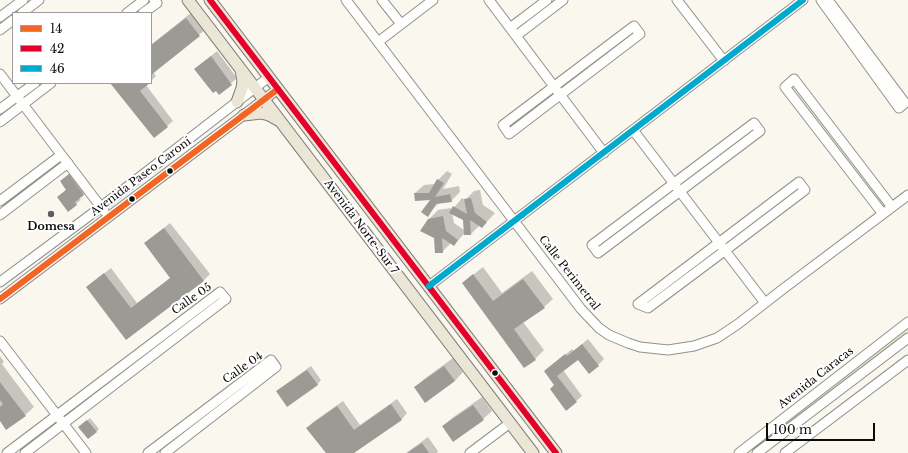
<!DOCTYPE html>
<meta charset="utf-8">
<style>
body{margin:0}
#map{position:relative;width:908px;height:453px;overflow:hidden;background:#faf7ef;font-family:"Libre Baskerville",serif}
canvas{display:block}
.legend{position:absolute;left:12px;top:12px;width:140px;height:72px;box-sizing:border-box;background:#fff;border:1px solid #9d9d9d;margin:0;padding:5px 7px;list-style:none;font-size:12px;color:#0b0b0b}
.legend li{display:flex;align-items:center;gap:8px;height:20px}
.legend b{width:20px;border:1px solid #9d9d9d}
.scale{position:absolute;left:766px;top:423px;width:109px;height:18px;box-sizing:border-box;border:2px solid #0b0b0b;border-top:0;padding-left:5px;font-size:12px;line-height:14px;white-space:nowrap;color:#0b0b0b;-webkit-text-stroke:3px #fff;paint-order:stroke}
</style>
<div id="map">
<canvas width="908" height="453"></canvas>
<ul class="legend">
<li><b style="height:5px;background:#f26522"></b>14</li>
<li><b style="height:5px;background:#e4002b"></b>42</li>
<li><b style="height:5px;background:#00a9ce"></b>46</li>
</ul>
<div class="scale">100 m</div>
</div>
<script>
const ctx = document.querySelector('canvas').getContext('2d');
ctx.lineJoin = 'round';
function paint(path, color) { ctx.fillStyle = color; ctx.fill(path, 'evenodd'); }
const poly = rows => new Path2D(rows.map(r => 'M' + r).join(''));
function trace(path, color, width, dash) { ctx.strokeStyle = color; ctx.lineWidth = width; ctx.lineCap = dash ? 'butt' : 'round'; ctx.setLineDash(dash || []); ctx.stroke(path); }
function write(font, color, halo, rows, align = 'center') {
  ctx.font = font + ' "Libre Baskerville",serif'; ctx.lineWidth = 4; ctx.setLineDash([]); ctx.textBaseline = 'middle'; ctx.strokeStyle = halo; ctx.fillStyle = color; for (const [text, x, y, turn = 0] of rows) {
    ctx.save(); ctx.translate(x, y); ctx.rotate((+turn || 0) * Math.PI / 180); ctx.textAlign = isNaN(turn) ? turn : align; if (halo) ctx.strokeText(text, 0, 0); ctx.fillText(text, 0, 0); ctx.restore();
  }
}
const green = poly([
 [794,79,892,207,883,214,785,87],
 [908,322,908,338,757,453,739,453]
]);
const shadow = poly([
 [192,12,206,29,153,72,156,76,151,81,151,45],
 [217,51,237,78,219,94,195,69],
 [111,83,148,83,146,85,173,121,167,126],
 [73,171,88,190,79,198,81,200,68,210,58,197,67,189,61,181],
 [447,171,452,174,443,189,459,186,460,192,451,201,439,203,427,215,432,199,415,193,424,185,435,184,438,180],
 [480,190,483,205,495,213,482,227,480,225,471,234,464,234,454,245,451,243,442,252,435,238,429,219,438,210,451,208,452,210,462,198,465,200,474,191],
 [452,213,464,220,464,230,454,223],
 [170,223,210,274,204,280,126,338,87,287,111,268,137,303,171,278,145,243],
 [483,267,502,293,532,271,553,299,544,307,523,322,544,350,535,359,524,367,463,283],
 [588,339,604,359,598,365,578,358,563,370,582,396,576,401,555,385,545,371,572,349,574,351],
 [0,356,4,362,2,364,34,407,25,415,0,420],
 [453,358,463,372,455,381,415,388,424,379],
 [311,366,321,380,317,385,282,387],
 [482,397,492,411,483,419,443,426,452,418],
 [397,399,407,413,402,419,353,453,326,453,307,428,313,422,343,401,360,425],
 [90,418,99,429,96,432,82,424],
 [428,437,438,451,437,453,406,453]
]);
const building = poly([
 [186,18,200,36,151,75,151,45],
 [211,56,232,85,219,95,216,91,213,93,194,69],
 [110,83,150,83,140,91,168,127,154,138],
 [69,174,84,195,75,202,77,205,68,212,57,197,66,190,60,181],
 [437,179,444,183,435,197,450,194,452,202,436,204,428,217,421,212,430,200,415,201,414,193,429,193],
 [471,198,475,213,487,222,482,228,470,220,471,235,464,235,463,220,449,213,453,206,467,214,464,199],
 [443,216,446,231,458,240,454,246,442,238,443,253,435,253,434,238,420,231,428,219],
 [164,228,204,281,126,340,86,287,104,273,131,308,170,278,144,243],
 [473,274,493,301,523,279,545,308,514,329,536,360,524,368,462,283],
 [582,344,599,366,589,374,578,360,557,376,577,402,566,411,550,389,554,385,544,371,565,354,567,356],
 [444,366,455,381,425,403,414,387],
 [307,370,318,385,287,407,276,391],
 [0,382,26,416,6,430,0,421,0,407,3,404,0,400],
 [391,404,402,420,354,453,326,453,306,428,337,406,354,430],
 [473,405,484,420,453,442,442,426],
 [87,420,97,432,88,439,78,427],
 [422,443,429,453,407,453]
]);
const minor = poly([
 [346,0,581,309,599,328,609,335,628,343,640,347,668,350,694,346,717,338,738,324,783,289,908,195],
 [382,0,401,24],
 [489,0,604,153],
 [677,0,724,61],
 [821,0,899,108,905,103,828,0],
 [22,13,39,0],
 [127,13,144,0],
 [143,13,157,3,154,0],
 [0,17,23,0],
 [634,26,640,34,509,134,503,125,634,26],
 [510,28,547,0],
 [0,30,13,20],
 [516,36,563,0],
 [378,42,433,0],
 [0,74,104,211],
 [0,109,35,83],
 [0,122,51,83],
 [754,123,760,131,598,253,592,245,754,123],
 [633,130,765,303],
 [799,182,805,190,731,246,648,308,638,304,799,182],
 [0,201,61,155],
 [883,214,785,87,794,79,892,207],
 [0,215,68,163],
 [0,282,101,207,269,77],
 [429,286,803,0],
 [0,299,278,89],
 [0,341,86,453],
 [7,453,220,292,226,299,25,453],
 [148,453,271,360,276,367,165,453],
 [470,453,510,423],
 [739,453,908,322],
 [757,453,908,338],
 [785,453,908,360]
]);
const major = poly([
 [188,0,533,453],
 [210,0,556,453],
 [237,102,242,88,243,81,241,70],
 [244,115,261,113,269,115,278,120]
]);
const bus1 = poly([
 [0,299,278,89]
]);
const bus2 = poly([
 [210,0,556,453]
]);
const bus3 = poly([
 [429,286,803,0]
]);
const markers = [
 [170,171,3.5,"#0b0b0b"],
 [132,199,3.5,"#0b0b0b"],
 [51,214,4,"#5f5e5b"],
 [495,373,3.5,"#0b0b0b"]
];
const streetNames = [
 ["Avenida Paseo Caroní",141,177,-37],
 ["Avenida Norte-Sur 7",361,227,53],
 ["Calle Perimetral",569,273,52],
 ["Calle 05",192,299,-35],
 ["Calle 04",243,368,-35],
 ["Avenida Caracas",816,378,-38]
];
const poiNames = [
 ["Domesa",51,227]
];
paint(green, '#e3f0ce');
paint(shadow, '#0003');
paint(building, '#9c9a95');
trace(minor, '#93918e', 11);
trace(major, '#807f7b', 13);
trace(minor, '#fefefd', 9);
trace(major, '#ece6d6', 11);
trace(bus1, '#f26522', 6);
trace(bus2, '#e4002b', 6);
trace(bus3, '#00a9ce', 6);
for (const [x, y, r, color] of markers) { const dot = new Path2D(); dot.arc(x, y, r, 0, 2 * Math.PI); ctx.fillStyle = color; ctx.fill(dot); trace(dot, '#fff', 1.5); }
write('11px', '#0b0b0b', '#fff', streetNames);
write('bold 11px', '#0b0b0b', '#fff', poiNames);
</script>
